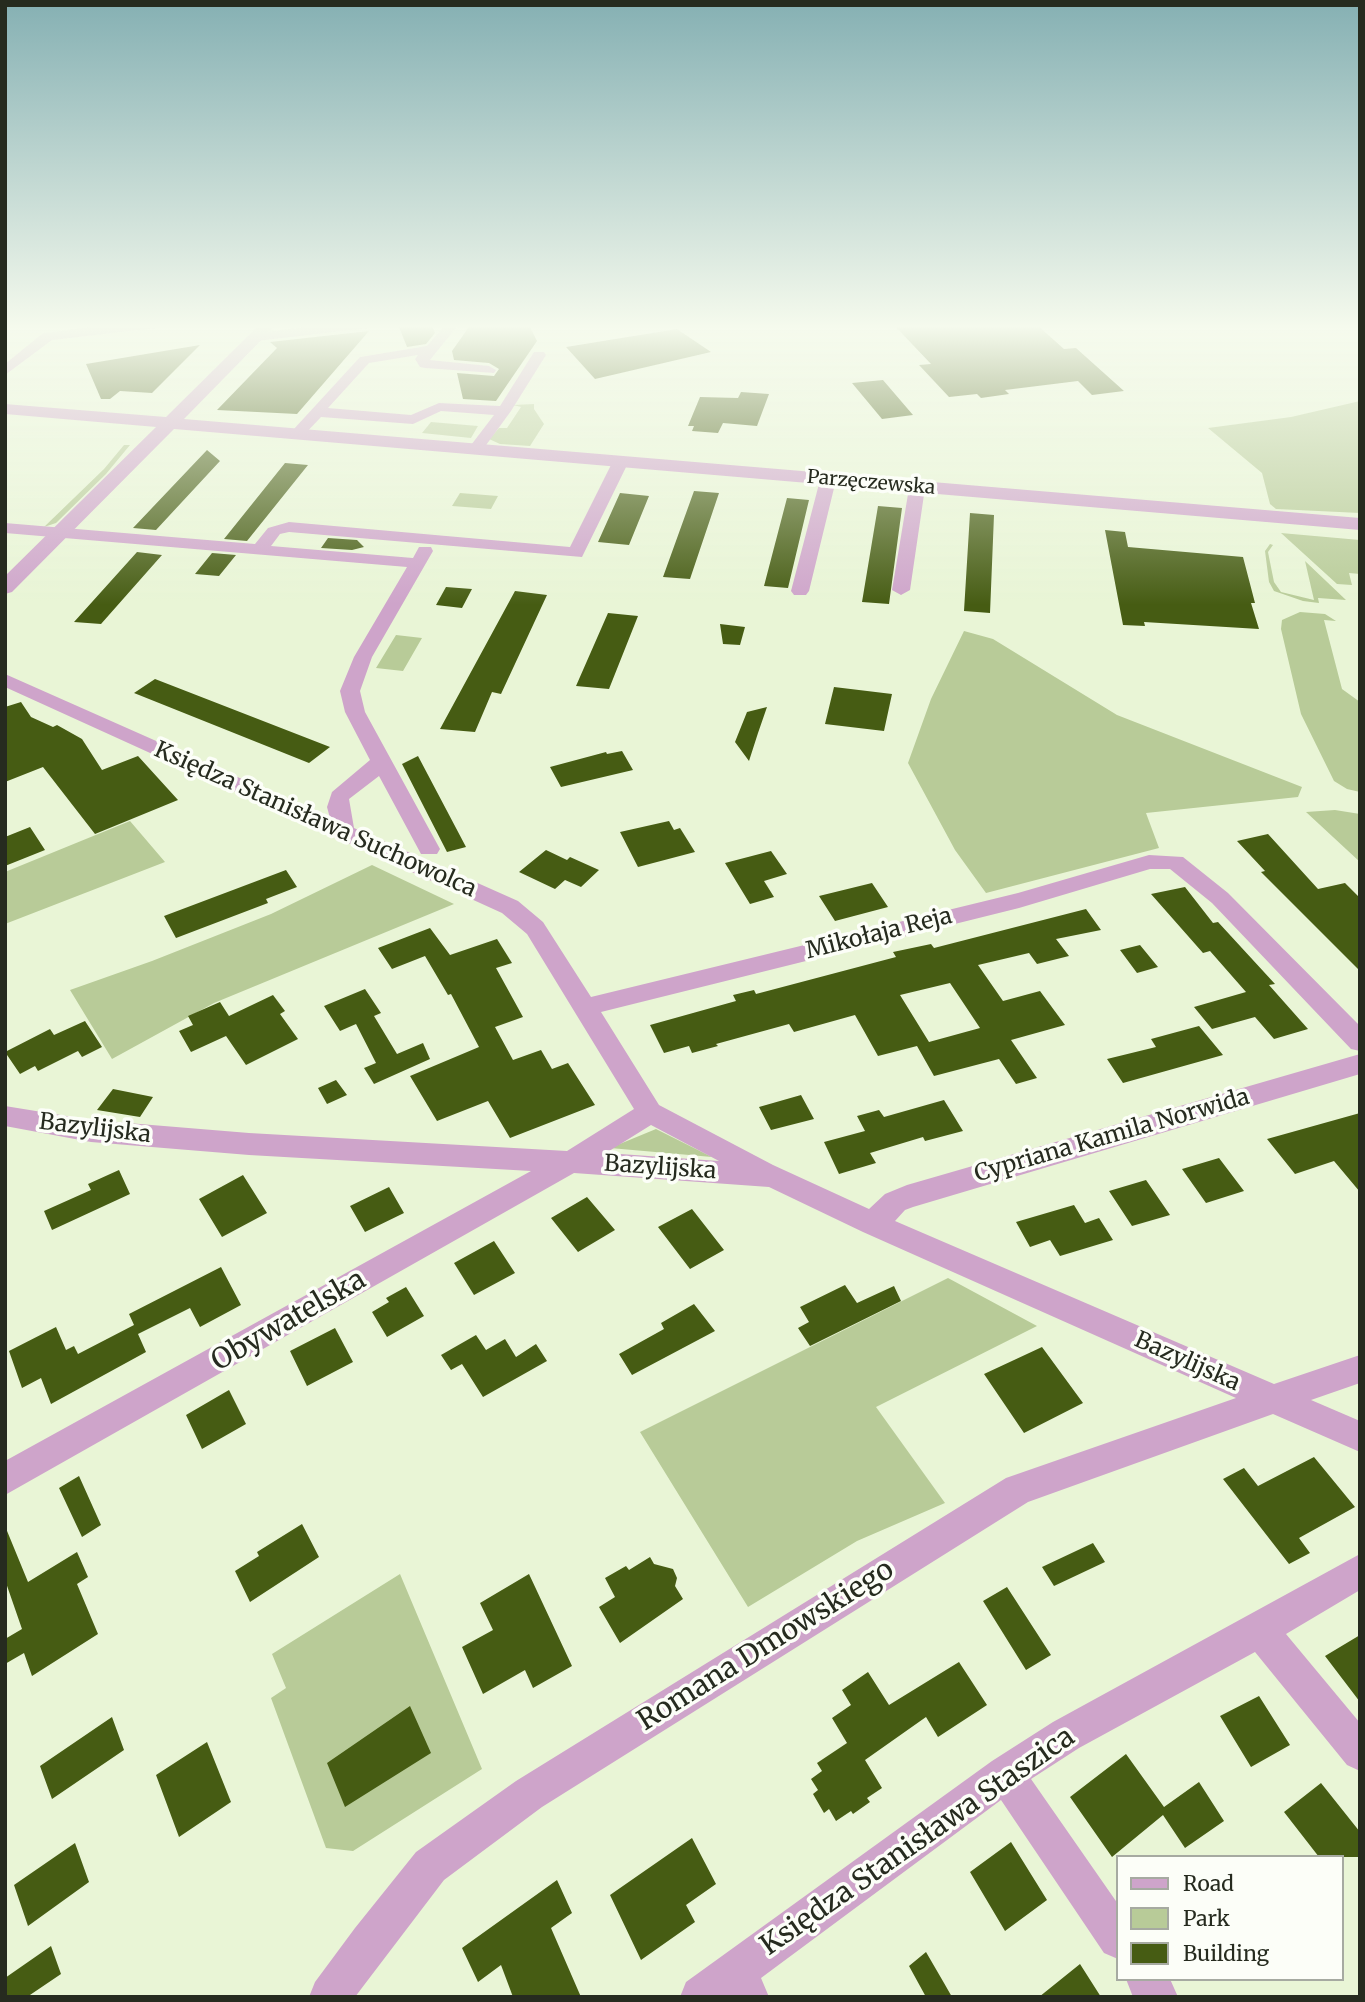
<!DOCTYPE html>
<meta charset="utf-8">
<style>
body{margin:0}
#map{position:relative;width:1365px;height:2002px;overflow:hidden;background:#e9f5d6;font-family:Merriweather,serif}
canvas{display:block}
.frame{position:absolute;inset:0;border:7px solid #262b1f;pointer-events:none}
.legend{position:absolute;left:1116px;top:1855px;width:228px;height:126px;box-sizing:border-box;background:#fcfef8;border:2px solid #a6aaa1;margin:0;padding:9px 12px;list-style:none;font-size:21px;color:#262b1f}
.legend li{display:flex;align-items:center;gap:14px;height:35px}
.legend b{width:35px;border:2px solid #a6aaa1}
</style>
<div id="map">
<canvas width="1365" height="2002"></canvas>
<div class="frame"></div>
<ul class="legend">
<li><b style="height:9px;background:#cea4ca"></b>Road</li>
<li><b style="height:19px;background:#b8cb98"></b>Park</li>
<li><b style="height:19px;background:#465c13"></b>Building</li>
</ul>
</div>
<script>
const ctx = document.querySelector('canvas').getContext('2d');
ctx.lineJoin = 'round';
function paint(path, color) { ctx.fillStyle = color; ctx.fill(path, 'evenodd'); }
const poly = rows => new Path2D(rows.map(r => 'M' + r).join(''));
function write(font, color, halo, rows, align = 'center') {
  ctx.font = font + ' Merriweather,serif'; ctx.lineWidth = 7; ctx.setLineDash([]); ctx.textBaseline = 'middle'; ctx.strokeStyle = halo; ctx.fillStyle = color; for (const [text, x, y, turn = 0] of rows) {
    ctx.save(); ctx.translate(x, y); ctx.rotate((+turn || 0) * Math.PI / 180); ctx.textAlign = isNaN(turn) ? turn : align; if (halo) ctx.strokeText(text, 0, 0); ctx.fillText(text, 0, 0); ctx.restore();
  }
}
const green = poly([
 [1360,401,1360,513,1276,509,1270,504,1262,473,1208,428,1291,417],
 [534,404,534,409,544,424,530,446,500,444,489,439,499,428,507,428,521,407,513,405],
 [431,422,478,426,471,438,422,433],
 [124,445,130,445,106,474,56,523,44,527,104,469],
 [460,493,498,496,491,509,452,506],
 [1281,533,1360,540,1360,574,1349,573,1352,585,1337,584],
 [1270,544,1273,545,1268,552,1274,582,1281,592,1314,600,1305,561,1346,600,1318,598,1319,603,1303,601,1274,591,1269,582,1265,551],
 [1300,612,1325,614,1336,621,1324,620,1342,689,1360,702,1360,792,1347,789,1334,781,1301,714,1281,629,1282,620],
 [964,631,993,639,1117,715,1302,787,1298,797,1146,813,1159,848,986,893,955,850,908,763,931,699],
 [396,635,422,638,403,671,376,668],
 [1335,810,1360,814,1360,862,1306,812],
 [130,821,165,862,5,924,5,872],
 [372,865,454,904,214,1003,112,1059,70,990,152,961,271,914],
 [656,1129,712,1157,610,1148],
 [948,1278,1037,1326,876,1407,945,1503,857,1541,748,1607,640,1432],
 [400,1574,482,1769,353,1851,326,1848,271,1698,286,1688,272,1654]
]);
const building = poly([
 [431,324,435,333,426,344,407,347,399,327],
 [471,324,530,327,537,341,496,401,463,399,457,373,494,376,499,369,489,363,454,360,452,351],
 [893,324,1036,324,1064,349,1076,348,1124,391,1092,395,1078,381,1005,390,1009,394,981,398,977,394,949,397,919,365,931,364],
 [677,329,711,352,595,379,566,347],
 [369,331,297,414,217,410,277,348,270,342],
 [200,345,152,393,120,391,110,399,101,399,86,364],
 [883,380,913,415,882,419,852,383],
 [741,392,769,394,757,426,723,423,718,433,692,431,694,426,688,426,700,397,738,398],
 [207,450,220,461,156,530,133,528],
 [285,463,308,465,247,541,224,539],
 [694,491,719,493,690,579,663,577],
 [620,493,649,496,629,545,598,542],
 [787,498,809,500,788,588,764,586],
 [878,506,902,508,889,604,862,602],
 [970,513,994,515,990,613,964,611],
 [1105,530,1125,532,1128,547,1243,557,1255,603,1251,603,1259,629,1144,622,1145,626,1123,625],
 [328,538,357,540,364,547,352,550,321,548],
 [137,552,162,555,101,624,74,622],
 [212,553,236,555,219,576,195,574],
 [446,587,472,589,462,608,436,605],
 [515,591,547,595,501,694,492,692,475,732,440,729],
 [608,613,638,616,609,689,576,686],
 [720,624,745,627,740,645,723,644],
 [155,679,330,747,309,763,134,693],
 [834,687,892,694,884,731,825,724],
 [21,702,31,717,53,727,57,725,82,739,102,770,138,756,178,800,95,834,43,767,5,782,5,707],
 [767,707,758,733,749,761,735,742,747,712],
 [622,751,633,770,561,787,550,767,606,752,607,754],
 [418,756,466,847,447,852,402,764],
 [669,821,674,830,680,828,695,852,638,867,620,832],
 [30,827,45,850,5,866,5,837],
 [1268,834,1318,889,1345,883,1360,898,1360,971,1261,872,1265,871,1237,841],
 [546,850,567,860,570,857,599,870,581,887,565,880,555,889,519,872],
 [771,851,787,874,764,881,774,897,750,904,725,863],
 [286,870,297,887,266,899,268,903,176,938,164,916],
 [872,883,888,907,835,921,819,896],
 [1185,887,1213,923,1218,922,1275,984,1269,985,1308,1029,1274,1039,1255,1017,1212,1029,1194,1007,1246,992,1210,951,1203,953,1151,894],
 [1086,909,1101,930,1056,939,1069,956,1037,964,1029,953,978,965,1003,1001,1040,991,1065,1025,1011,1040,1037,1078,1016,1084,999,1059,934,1076,917,1046,878,1056,855,1015,794,1032,789,1024,716,1044,718,1046,692,1053,689,1046,664,1053,650,1025,736,1001,733,995,754,990,756,994,896,957,893,952,931,944,934,948],
 [950,983,980,1028,929,1042,900,995],
 [430,928,450,955,497,939,512,963,496,968,523,1017,495,1027,513,1060,541,1050,552,1069,568,1063,595,1105,510,1138,488,1101,437,1121,410,1076,479,1047,451,994,448,995,425,956,392,969,378,948],
 [1140,945,1158,967,1137,973,1120,950],
 [365,989,381,1013,374,1016,397,1054,423,1043,430,1059,374,1084,364,1068,376,1063,356,1024,340,1031,324,1006],
 [273,995,285,1011,280,1014,298,1039,246,1065,226,1036,191,1052,179,1031,193,1025,188,1016,220,1002,229,1016],
 [85,1021,102,1047,82,1057,78,1051,38,1071,35,1066,20,1074,5,1052,50,1029,54,1035],
 [1199,1026,1223,1055,1123,1083,1107,1059,1156,1047,1151,1039],
 [336,1080,347,1095,327,1104,318,1088],
 [113,1089,153,1097,140,1117,97,1110],
 [801,1095,814,1119,771,1130,759,1107],
 [944,1100,963,1131,925,1141,923,1137,870,1153,876,1163,839,1174,824,1142,865,1131,857,1116,879,1110,884,1117],
 [1360,1113,1360,1192,1334,1161,1295,1174,1267,1139],
 [1219,1158,1244,1191,1206,1203,1182,1169],
 [119,1170,130,1194,52,1230,44,1211,91,1190,88,1184],
 [243,1175,267,1213,222,1237,199,1199],
 [1146,1180,1170,1215,1132,1226,1109,1191],
 [389,1187,404,1213,365,1232,350,1206],
 [587,1197,615,1230,578,1252,551,1218],
 [1074,1205,1085,1223,1099,1218,1113,1240,1060,1256,1050,1240,1030,1247,1016,1222],
 [692,1209,724,1250,690,1269,658,1227],
 [494,1241,515,1273,474,1295,454,1263],
 [221,1267,241,1305,200,1327,190,1308,138,1334,146,1352,51,1404,41,1378,22,1388,9,1351,56,1327,66,1350,74,1346,78,1354,134,1325,129,1314],
 [845,1285,857,1303,894,1286,901,1301,810,1346,798,1328,809,1322,800,1307],
 [406,1287,424,1316,387,1337,372,1312,389,1302,386,1298],
 [694,1304,715,1331,632,1375,619,1354,664,1329,661,1323],
 [335,1328,353,1362,307,1386,290,1351],
 [476,1335,486,1350,505,1339,516,1357,536,1344,547,1361,483,1397,462,1364,451,1370,441,1355],
 [1042,1347,1083,1403,1024,1433,984,1374],
 [229,1390,246,1424,202,1449,186,1415],
 [1314,1457,1355,1507,1299,1538,1310,1553,1289,1564,1223,1479,1244,1468,1258,1486],
 [79,1476,101,1525,82,1537,59,1488],
 [302,1524,319,1557,250,1602,235,1571,259,1556,257,1552],
 [5,1526,28,1582,77,1552,88,1577,77,1584,98,1634,32,1676,24,1653,5,1664,5,1639,22,1629,5,1580],
 [1093,1543,1105,1562,1054,1586,1042,1567],
 [650,1557,654,1564,673,1569,677,1578,675,1586,683,1599,620,1643,599,1607,615,1597,605,1578,626,1566,629,1570],
 [529,1574,572,1666,533,1688,525,1670,483,1694,462,1647,493,1630,480,1603],
 [1007,1587,1051,1655,1026,1670,983,1601],
 [1360,1635,1360,1702,1325,1656],
 [959,1662,987,1705,938,1737,926,1717,865,1760,882,1788,867,1798,870,1802,853,1814,851,1811,836,1821,829,1809,824,1813,813,1794,818,1790,811,1779,822,1771,817,1763,847,1743,832,1718,851,1705,842,1690,868,1672,889,1705],
 [1259,1696,1290,1745,1251,1767,1220,1716],
 [410,1706,431,1753,345,1807,327,1763],
 [112,1717,124,1750,52,1799,40,1766],
 [207,1742,231,1802,179,1837,156,1775],
 [1126,1754,1164,1807,1199,1782,1224,1821,1185,1848,1163,1815,1112,1857,1070,1797],
 [1321,1783,1360,1832,1360,1857,1319,1857,1284,1812],
 [692,1838,716,1884,686,1905,695,1922,641,1960,610,1895],
 [1011,1842,1047,1900,1005,1931,970,1872],
 [75,1843,89,1882,28,1926,14,1885],
 [557,1880,572,1913,551,1928,581,1997,513,1997,501,1965,478,1982,462,1948],
 [51,1946,61,1974,27,1997,5,1997,5,1978],
 [926,1952,944,1983,952,1997,926,1997,909,1966],
 [1080,1964,1101,1997,1039,1997]
]);
const minor = poly([
 [118,324,162,324,156,328,52,340,5,375,5,364,43,333,118,324],
 [332,324,374,324,368,328,256,341,249,337,256,333,332,324],
 [446,324,459,324,430,360,489,366,496,370,494,373,425,368,420,367,415,359,418,355,369,363,328,408,411,415,439,403,500,406,534,352,544,352,546,355,511,411,481,452,471,452,468,449,494,415,441,411,413,424,321,417,303,436,293,436,291,433,293,430,360,357,427,346,446,324],
 [621,456,629,461,582,557,289,532,280,534,271,546,413,558,419,547,431,547,433,551,372,657,360,691,365,712,440,849,437,854,421,854,379,776,349,799,354,828,518,901,543,922,591,997,1018,893,1149,855,1183,857,1228,893,1360,1026,1360,1051,1351,1049,1212,903,1170,869,1150,869,1019,908,601,1012,659,1105,773,1165,869,1209,885,1194,907,1185,1360,1054,1360,1074,913,1207,905,1210,895,1221,1274,1384,1360,1355,1360,1383,1311,1400,1360,1421,1360,1452,1273,1414,1028,1502,542,1807,444,1880,355,1997,309,1997,315,1982,355,1928,416,1852,516,1781,1006,1478,1236,1398,863,1232,769,1187,574,1173,5,1495,5,1461,531,1171,249,1155,91,1142,5,1126,5,1106,91,1120,249,1133,567,1151,634,1109,527,934,502,913,5,687,5,674,330,818,327,807,332,792,370,760,345,712,340,691,354,657,407,567,5,533,5,523,255,544,268,528,289,522,570,547,613,461,621,456],
 [651,1125,719,1161,606,1153,651,1125],
 [828,475,836,480,809,591,806,595,794,595,791,591,820,480,828,475],
 [917,483,925,488,910,590,901,595,892,590,909,488,917,483],
 [1360,1554,1360,1590,1286,1634,1360,1723,1360,1771,1347,1765,1255,1652,1079,1748,1031,1779,1118,1904,1118,1959,1104,1953,1001,1800,761,1978,769,1997,680,1997,686,1982,992,1761,1053,1722,1360,1554],
 [1126,1979,1170,1979,1178,1997,1133,1997,1126,1979]
]);
const tertiary = poly([
 [260,324,277,324,184,419,1360,518,1360,530,174,429,12,592,5,594,5,576,156,427,5,414,5,404,166,417,260,324]
]);
const farStreetnames = [
 ["Parzęczewska",871,483,5]
];
const streetNames = [
 ["Księdza Stanisława Suchowolca",315,820,24],
 ["Mikołaja Reja",879,934,-14],
 ["Bazylijska",95,1129,7],
 ["Cypriana Kamila Norwida",1112,1136,-16],
 ["Bazylijska",660,1168,4],
 ["Bazylijska",1187,1362,24]
];
const nearStreetnames = [
 ["Obywatelska",289,1321,-30],
 ["Romana Dmowskiego",766,1646,-32],
 ["Księdza Stanisława Staszica",918,1842,-35]
];
paint(green, '#b8cb98');
paint(building, '#465c13');
paint(minor, '#cea4ca');
paint(tertiary, '#cea4ca');
const sky = ctx.createLinearGradient(0, 0, 0, 605);
sky.addColorStop(0, '#85b0b3');
sky.addColorStop(0.54, '#f5faed');
sky.addColorStop(1, '#f5faed00');
ctx.fillStyle = sky;
ctx.fillRect(0, 0, 1365, 605);
write('19px', '#262b1f', '#fcfef8', farStreetnames);
write('23px', '#262b1f', '#fcfef8', streetNames);
write('28px', '#262b1f', '#fcfef8', nearStreetnames);
</script>
